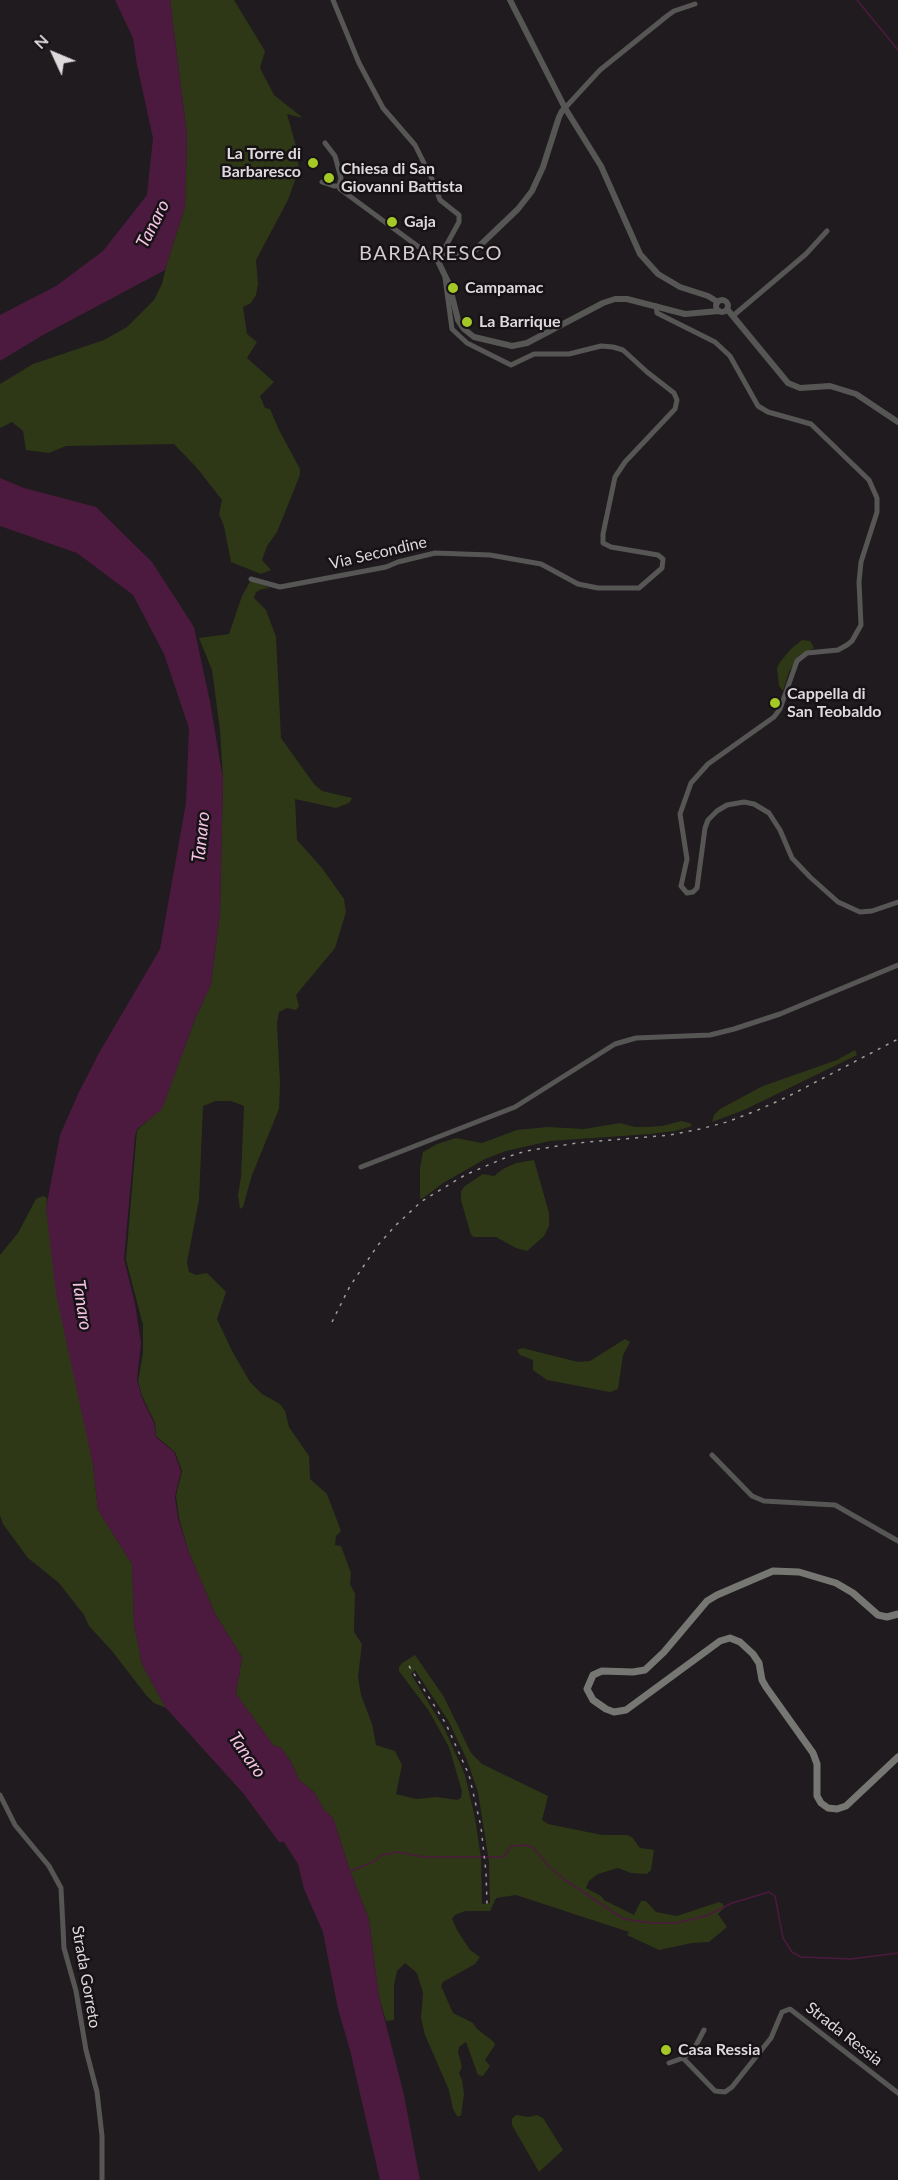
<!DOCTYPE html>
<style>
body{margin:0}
#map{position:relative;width:898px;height:2180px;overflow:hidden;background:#201b1e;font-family:Lato,sans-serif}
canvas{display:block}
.north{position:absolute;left:24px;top:24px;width:60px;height:60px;-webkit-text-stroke:4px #161215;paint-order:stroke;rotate:314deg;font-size:16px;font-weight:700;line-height:24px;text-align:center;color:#dedadc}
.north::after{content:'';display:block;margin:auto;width:21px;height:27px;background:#dedadc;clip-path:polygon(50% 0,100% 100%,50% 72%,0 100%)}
</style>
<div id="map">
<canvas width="898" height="2180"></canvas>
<div class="north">N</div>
</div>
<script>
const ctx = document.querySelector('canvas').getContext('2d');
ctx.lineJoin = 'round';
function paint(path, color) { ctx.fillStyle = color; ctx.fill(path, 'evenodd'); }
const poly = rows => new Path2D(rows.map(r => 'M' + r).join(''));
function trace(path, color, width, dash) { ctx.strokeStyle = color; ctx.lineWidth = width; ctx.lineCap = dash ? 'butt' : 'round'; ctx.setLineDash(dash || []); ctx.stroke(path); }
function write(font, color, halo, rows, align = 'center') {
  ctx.font = font + ' Lato,sans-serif'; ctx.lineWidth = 5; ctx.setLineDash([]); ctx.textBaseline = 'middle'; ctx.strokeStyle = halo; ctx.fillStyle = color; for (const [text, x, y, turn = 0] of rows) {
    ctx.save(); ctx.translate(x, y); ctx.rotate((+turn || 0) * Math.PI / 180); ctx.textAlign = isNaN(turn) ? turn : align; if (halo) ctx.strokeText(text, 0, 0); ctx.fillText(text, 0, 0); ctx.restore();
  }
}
const green = poly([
 [170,0,234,0,265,51,260,68,274,95,303,118,287,114,296,146,299,169,288,200,256,260,258,284,256,295,251,303,243,307,247,334,257,342,247,358,274,382,260,396,265,408,270,409,279,430,300,469,300,475,277,532,267,546,262,560,271,570,261,574,231,562,224,526,219,514,222,500,197,468,174,444,66,446,49,453,26,450,23,431,12,422,0,428,0,384,33,364,104,340,127,327,154,300,162,284,167,263,185,207,187,135],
 [251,580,270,588,262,589,256,592,254,598,266,610,276,637,281,738,314,784,322,791,352,798,349,803,336,808,295,799,297,840,322,868,344,899,346,912,335,948,296,995,299,1006,296,1010,287,1008,279,1012,277,1023,280,1084,279,1109,252,1175,243,1207,240,1209,238,1195,241,1177,244,1106,231,1101,216,1101,203,1106,199,1200,187,1262,189,1272,196,1275,207,1273,226,1292,217,1319,232,1351,250,1382,262,1394,280,1404,285,1411,289,1427,309,1456,310,1479,327,1494,341,1531,336,1536,335,1545,341,1546,351,1573,350,1584,355,1594,354,1632,362,1644,358,1677,361,1695,372,1724,376,1745,395,1751,402,1765,396,1794,416,1799,437,1797,457,1800,461,1798,462,1791,449,1747,429,1711,399,1671,399,1667,402,1663,415,1655,444,1697,471,1753,482,1764,548,1796,542,1820,548,1824,602,1835,627,1835,632,1837,640,1848,654,1850,651,1870,647,1874,631,1873,618,1868,598,1874,589,1881,586,1888,601,1896,604,1900,634,1915,641,1901,646,1901,656,1912,677,1916,719,1902,723,1904,724,1908,718,1914,727,1927,709,1942,692,1943,659,1950,627,1935,629,1932,516,1895,496,1898,490,1911,465,1911,455,1915,452,1919,457,1930,470,1950,480,1957,475,1964,443,1982,441,1986,453,2013,473,2023,477,2029,494,2042,495,2045,485,2060,490,2066,483,2076,478,2075,466,2042,459,2047,458,2052,462,2067,459,2073,462,2080,464,2094,461,2116,457,2116,453,2109,449,2090,425,2035,421,2018,423,1993,417,1973,405,1963,397,1971,394,1985,394,2020,386,2021,379,1997,369,1920,349,1868,333,1818,324,1810,314,1792,299,1780,291,1762,281,1748,273,1745,236,1694,242,1657,215,1614,188,1550,179,1518,176,1496,182,1471,175,1452,156,1436,155,1423,142,1396,138,1381,143,1353,143,1325,126,1260,137,1130,162,1108,195,1019,211,984,220,912,223,779,220,730,212,670,199,638,229,634,242,596],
 [415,1670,448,1720,467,1760,478,1792,489,1862,490,1903,482,1904,481,1858,475,1818,465,1775,445,1730,411,1674],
 [802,640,810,641,814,648,804,653,797,659,789,672,783,691,779,686,777,668,780,662,791,649],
 [855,1050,857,1055,744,1110,712,1122,714,1115,720,1109,763,1086,837,1060],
 [681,1121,690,1123,692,1126,675,1131,649,1134,550,1141,506,1151,485,1159,443,1183,422,1199,420,1198,420,1168,423,1152,437,1144,456,1138,482,1143,517,1130,548,1127,584,1129,620,1123,635,1127,646,1127,662,1126],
 [534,1160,549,1213,549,1226,544,1236,527,1251,516,1248,496,1237,474,1237,471,1235,461,1200,461,1191,465,1186,483,1174,494,1176,503,1169,516,1163],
 [43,1196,47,1198,46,1208,51,1239,93,1465,98,1510,132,1564,134,1624,142,1664,166,1708,154,1703,146,1695,112,1651,89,1626,84,1615,59,1583,28,1558,3,1524,0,1515,0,1255,18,1233,36,1199],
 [625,1339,630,1342,623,1355,618,1389,610,1392,547,1380,533,1370,533,1360,520,1355,517,1350,522,1348,578,1362,590,1361],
 [516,2115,529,2117,537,2115,543,2118,563,2150,539,2172,512,2125,512,2119]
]);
const water = poly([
 [115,0,170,0,187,135,185,207,174,241,165,270,43,335,0,361,0,315,56,286,103,251,147,195,153,138,137,65,133,38],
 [0,478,24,488,96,507,152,562,194,627,210,702,223,779,220,912,211,984,195,1019,162,1109,137,1129,135,1136,124,1259,135,1304,141,1343,137,1380,142,1398,154,1423,156,1437,174,1452,181,1471,175,1497,178,1518,188,1550,215,1614,242,1657,236,1694,273,1745,281,1748,291,1762,299,1780,314,1792,324,1810,333,1818,349,1868,369,1920,379,1997,404,2095,420,2180,380,2180,350,2050,338,2009,323,1932,304,1889,298,1864,284,1842,279,1842,243,1793,166,1708,142,1664,134,1624,132,1564,98,1510,93,1465,56,1294,46,1208,60,1135,78,1094,99,1053,160,949,186,803,189,728,164,654,133,595,77,553,0,526]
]);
const stream = poly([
 [857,0,898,50],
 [351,1871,373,1862,382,1855,398,1852,424,1857,503,1857,512,1846,526,1845,534,1848,548,1866,565,1880,624,1919,651,1923,676,1923,706,1916,732,1903,769,1892,775,1896,783,1938,792,1952,801,1957,851,1959,898,1953]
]);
const minor = poly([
 [333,0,359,63,383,108,415,145,432,179,440,200,459,215,459,222,442,253],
 [565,108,600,70,667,16,674,11,695,4],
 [325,143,335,156,341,178,339,186,340,189,427,253,436,257],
 [322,182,334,186,339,186],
 [656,306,657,313,715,342,730,356,758,406,768,412,811,424,869,480,877,498,877,512,861,562,859,582,861,625,852,641,847,645,838,650,807,653,797,661,780,709,774,717,708,764,691,783,680,814,687,859,681,886,687,893,693,892,697,888,705,828,708,820,717,811,727,805,744,802,754,804,769,813,780,830,792,858,810,877,838,902,860,912,872,911,898,902],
 [734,315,806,254,827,231],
 [251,579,280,587,386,567,398,562,435,553,490,555,541,564,578,584,598,588,639,588,662,568,663,559,658,555,611,547,603,543,603,534,615,477,625,462,675,409,677,400,674,393,647,372,623,350,613,347,601,346,569,354,534,354,511,365,467,343,452,329,445,278],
 [361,1167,515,1107,615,1044,636,1038,710,1035,734,1029,780,1014,898,965],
 [712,1455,752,1496,764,1501,835,1505,898,1541],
 [0,1795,15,1825,49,1866,61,1888,64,1948,76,1991,86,2050,97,2092,102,2136,102,2180],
 [683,2058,715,2091,725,2092,732,2087,771,2038,782,2012,790,2009,898,2093],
 [669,2063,683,2058,693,2051,704,2030]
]);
const tertiary = poly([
 [510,0,565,108,601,166,640,254,658,274,680,287,708,296,718,302],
 [565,108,562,111,559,117,543,167,532,191,518,209,472,253,463,256,442,253,436,257,449,284,458,320,464,329,474,337,512,346,527,343,603,303,615,299,627,299,685,314,719,311],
 '716 306a6 6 0 1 1 12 0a6 6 0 1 1-12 0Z',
 [727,309,788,383,800,388,830,386,856,394,898,422]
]);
const secondary = poly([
 [898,1614,887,1617,878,1615,853,1593,836,1583,799,1572,773,1571,717,1595,707,1601,664,1652,645,1670,633,1672,602,1671,593,1675,587,1689,593,1700,606,1709,614,1712,626,1710,720,1641,730,1638,740,1642,753,1654,759,1663,762,1680,766,1687,813,1753,817,1764,817,1796,821,1803,828,1808,837,1809,846,1806,898,1757]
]);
const rail = poly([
 [332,1322,350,1286,378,1245,396,1225,422,1201,465,1175,507,1157,526,1151,577,1143,670,1135,700,1129,727,1122,758,1110,787,1097,898,1039],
 [409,1666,446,1724,469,1775,481,1827,486,1872,487,1904]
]);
const markers = [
 [313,163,6,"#a4c825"],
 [329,178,6,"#a4c825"],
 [392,222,6,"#a4c825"],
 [453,288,6,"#a4c825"],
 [467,322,6,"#a4c825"],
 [775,703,6,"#a4c825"],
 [666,2050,6,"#a4c825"]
];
const poiNames = [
 ["La Torre di",301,154,"right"],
 ["Barbaresco",301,172,"right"],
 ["Chiesa di San",341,169],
 ["Giovanni Battista",341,187],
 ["Gaja",404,222],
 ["Campamac",465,288],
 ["La Barrique",479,322],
 ["Cappella di",787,694],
 ["San Teobaldo",787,712],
 ["Casa Ressia",678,2050]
];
const streetNames = [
 ["Via Secondine",378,553,-13],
 ["Strada Gorreto",86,1977,80],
 ["Strada Ressia",844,2034,38]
];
const waterNames = [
 ["Tanaro",153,224,-63],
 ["Tanaro",201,837,-84],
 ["Tanaro",82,1305,81],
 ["Tanaro",247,1755,55]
];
const quarterNames = [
 ["BARBARESCO",431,254]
];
paint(green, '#2e3816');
paint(water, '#4c1a3f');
trace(stream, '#4c1a3f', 1.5);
trace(minor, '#565654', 5);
trace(tertiary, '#565654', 6);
trace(secondary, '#767773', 7);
trace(rail, '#a29ea0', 1.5, [3, 6]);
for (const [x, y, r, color] of markers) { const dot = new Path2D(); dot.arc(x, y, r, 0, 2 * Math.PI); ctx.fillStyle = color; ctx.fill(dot); trace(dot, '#161215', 2); }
write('bold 16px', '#dedadc', '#161215', poiNames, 'left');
write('16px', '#dedadc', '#161215', streetNames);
write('italic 18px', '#f5c2e4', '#161215', waterNames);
ctx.letterSpacing = '1.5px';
write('20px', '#d2cbcf', '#161215', quarterNames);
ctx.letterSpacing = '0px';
</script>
